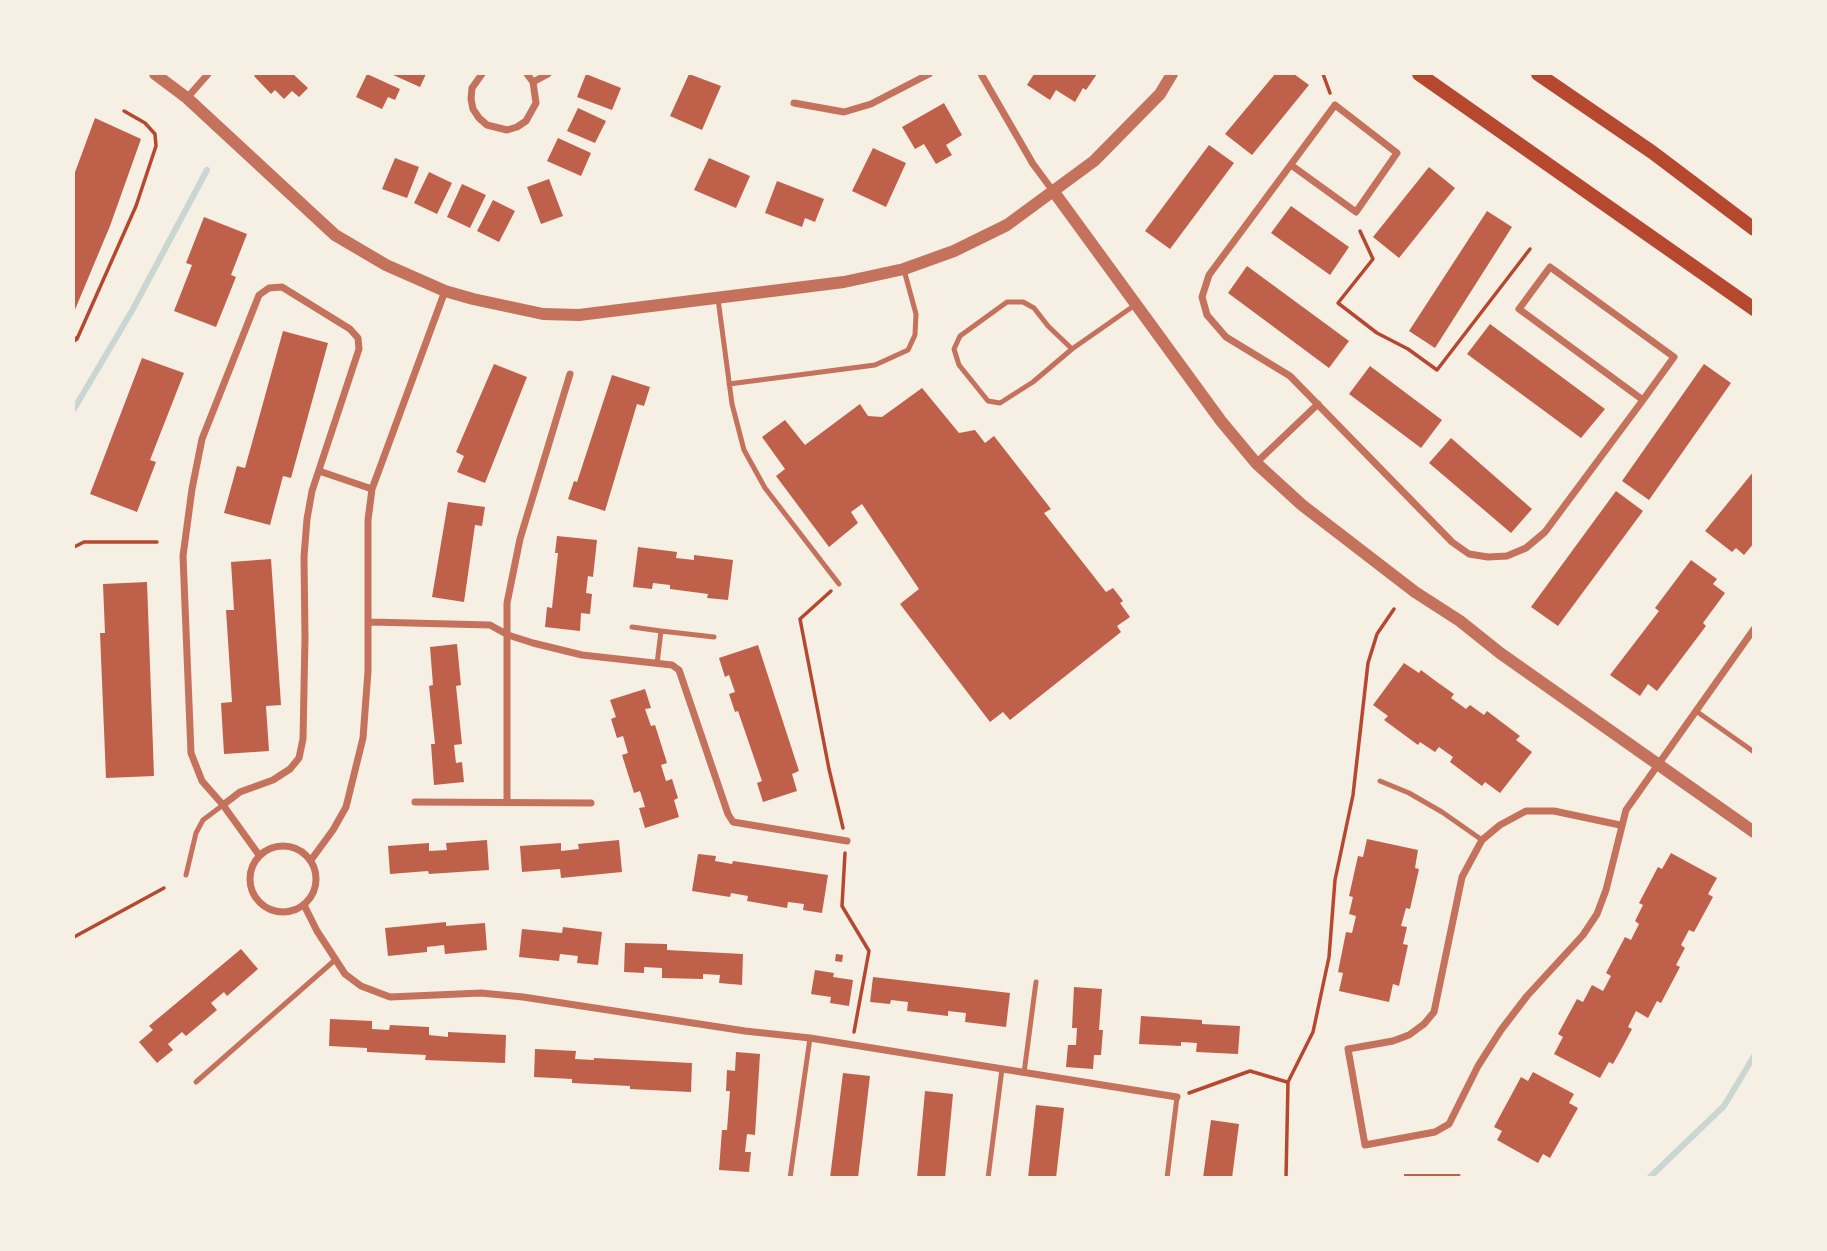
<!DOCTYPE html>
<style>
body{margin:0}
#map{position:relative;width:1827px;height:1251px;overflow:hidden;background:#f6efe4;font-family:Karla,sans-serif}
canvas{display:block}
.frame{position:absolute;inset:0;border:75px solid #f6efe4;pointer-events:none}
</style>
<div id="map">
<canvas width="1827" height="1251"></canvas>
<div class="frame"></div>
</div>
<script>
const ctx = document.querySelector('canvas').getContext('2d');
ctx.lineJoin = 'round';
const poly = rows => new Path2D(rows.map(r => 'M' + r).join(''));
function trace(path, color, width, dash) { ctx.strokeStyle = color; ctx.lineWidth = width; ctx.lineCap = dash ? 'butt' : 'round'; ctx.setLineDash(dash || []); ctx.stroke(path); }
function paint(path, color) { ctx.fillStyle = color; ctx.fill(path, 'evenodd'); }
const stream = poly([
 [74,409,133,309,207,170],
 [1649,1178,1724,1106,1754,1056]
]);
const building = poly([
 [256,74,293,74,308,88,299,97,292,91,284,99,275,90,271,94,254,76],
 [367,74,400,89,395,100,388,97,382,109,356,97],
 [391,74,426,74,420,87],
 [586,74,621,88,612,110,577,97],
 [689,74,721,86,702,130,670,116],
 [1034,74,1097,74,1086,90,1083,88,1075,102,1056,90,1050,100,1027,85],
 [1275,74,1294,74,1309,85,1252,155,1225,134],
 [944,103,962,135,946,145,952,155,936,164,924,144,915,149,902,127],
 [578,108,606,121,595,143,567,131],
 [95,118,141,139,110,226,74,312,74,175],
 [558,138,591,153,581,176,547,161],
 [1209,145,1234,163,1170,249,1145,231],
 [873,148,906,163,886,207,852,191],
 [395,158,419,167,407,198,382,189],
 [709,158,750,176,736,208,694,190],
 [1429,167,1455,188,1399,258,1373,237],
 [429,172,452,183,437,214,414,203],
 [549,179,563,216,541,224,527,187],
 [777,181,824,199,815,222,805,218,802,227,765,213],
 [462,184,486,195,470,228,447,217],
 [493,200,515,211,499,242,477,231],
 [1291,206,1349,247,1330,275,1271,233],
 [1487,211,1512,227,1435,348,1409,331],
 [204,217,247,234,231,275,236,277,216,327,174,311,192,265,186,263],
 [1247,266,1349,341,1329,368,1228,293],
 [1490,324,1605,409,1581,438,1467,354],
 [283,331,328,343,291,478,283,476,270,525,224,513,237,466,245,468],
 [142,358,184,373,150,460,156,462,137,512,90,494],
 [494,364,527,377,485,483,457,472,464,456,456,452],
 [1704,364,1731,383,1649,500,1622,481],
 [1370,366,1442,420,1421,448,1349,394],
 [612,375,650,387,644,406,637,404,605,511,568,499,574,481,577,482],
 [922,388,959,433,975,430,985,443,994,436,1051,509,1044,513,1106,592,1113,588,1123,601,1120,603,1130,617,1117,626,1121,632,1010,720,1003,712,990,722,900,604,919,589,862,504,851,512,858,523,829,547,776,476,785,469,762,437,785,420,805,445,860,404,868,416,882,417],
 [1451,438,1532,509,1511,533,1429,463],
 [1754,471,1754,543,1744,555,1736,548,1732,552,1705,531],
 [1616,491,1643,511,1558,626,1531,607],
 [448,502,485,507,482,526,475,525,464,602,432,597],
 [557,536,597,540,593,577,588,576,586,593,592,594,590,614,581,613,580,631,545,627,547,607,552,608,558,553,555,553],
 [638,547,677,552,676,558,694,560,694,555,733,560,728,600,707,598,708,594,670,589,670,585,653,583,652,589,633,587],
 [271,559,281,705,266,706,269,751,224,754,221,703,232,702,226,610,234,610,231,562],
 [1691,560,1717,579,1713,584,1725,593,1703,623,1706,626,1657,691,1648,684,1640,696,1610,675,1659,611,1655,608],
 [147,582,154,776,106,778,100,633,105,633,103,584],
 [457,644,461,685,456,686,462,744,454,745,456,763,462,762,464,782,434,785,431,744,435,744,429,686,433,685,430,647],
 [758,645,799,771,792,774,797,791,763,802,757,783,762,781,738,711,735,712,729,694,735,692,729,675,725,677,719,658],
 [1404,663,1419,673,1421,670,1437,682,1454,694,1451,698,1466,709,1470,705,1484,715,1487,711,1520,736,1516,740,1532,752,1500,793,1485,782,1482,786,1450,762,1453,757,1439,747,1435,752,1420,742,1418,745,1384,720,1388,716,1373,705],
 [645,689,651,708,645,709,651,726,655,725,667,763,661,765,666,781,672,779,678,798,674,800,679,817,645,828,639,808,645,807,640,791,634,793,622,755,628,753,623,736,617,738,611,719,616,717,610,700],
 [1367,839,1418,850,1415,868,1419,869,1410,909,1406,908,1401,926,1407,927,1403,944,1408,945,1399,986,1393,984,1389,1002,1339,991,1343,973,1338,972,1346,932,1352,933,1356,916,1349,914,1353,897,1349,896,1358,856,1363,857],
 [487,840,489,870,429,874,428,871,390,874,388,846,429,843,429,851,447,850,446,843],
 [619,840,622,872,561,878,560,869,522,872,520,846,561,843,561,851,579,849,578,844],
 [1671,853,1717,878,1708,894,1713,897,1694,932,1689,930,1681,945,1685,948,1676,965,1680,967,1661,1003,1657,1001,1648,1018,1636,1011,1628,1027,1632,1029,1623,1046,1613,1064,1609,1062,1600,1078,1554,1054,1563,1037,1558,1034,1577,999,1583,1002,1592,985,1603,991,1611,976,1606,973,1625,937,1631,940,1639,924,1635,921,1643,905,1639,903,1658,867,1662,869],
 [698,854,716,856,715,861,732,864,733,861,828,875,822,913,803,910,804,904,788,902,787,908,747,901,748,896,731,893,730,897,692,891],
 [446,922,446,926,485,923,487,950,445,954,444,945,427,947,427,952,388,956,385,928],
 [563,927,602,932,598,965,577,963,578,956,560,954,559,961,519,957,522,929,562,933],
 [625,943,667,944,667,950,743,954,742,985,719,983,720,975,703,974,703,979,662,978,662,968,644,967,644,973,624,972],
 [241,949,258,969,227,996,224,992,211,1003,217,1010,186,1036,182,1032,168,1044,173,1050,157,1063,139,1042,153,1030,149,1026],
 [836,954,843,955,842,962,835,961],
 [815,970,834,973,833,977,853,980,849,1006,830,1003,831,997,811,994],
 [873,977,1010,993,1006,1027,965,1022,966,1013,948,1011,948,1016,907,1011,908,1002,891,1000,890,1004,870,1002],
 [1074,987,1102,989,1099,1030,1103,1030,1101,1055,1094,1055,1093,1069,1066,1067,1068,1045,1076,1045,1077,1028,1072,1028],
 [1141,1016,1202,1020,1202,1024,1240,1026,1238,1054,1196,1052,1197,1043,1181,1042,1181,1046,1139,1044],
 [330,1019,372,1021,372,1029,389,1030,390,1025,429,1027,429,1035,448,1037,448,1032,506,1035,505,1063,425,1060,426,1055,367,1052,367,1048,329,1046],
 [535,1049,576,1051,575,1059,594,1060,594,1058,692,1063,691,1092,630,1089,630,1086,572,1083,572,1079,534,1077],
 [736,1052,760,1054,755,1135,747,1134,745,1152,751,1152,749,1172,719,1170,722,1130,727,1130,730,1091,726,1091,727,1070,735,1071],
 [1533,1072,1574,1094,1569,1103,1578,1108,1550,1158,1543,1154,1538,1163,1497,1140,1502,1131,1494,1127,1521,1077,1528,1081],
 [843,1073,870,1076,858,1178,830,1178],
 [925,1091,953,1094,945,1178,917,1178],
 [1036,1105,1064,1108,1056,1178,1028,1178],
 [1211,1120,1239,1124,1232,1178,1203,1178],
 [1404,1174,1460,1174,1461,1178,1404,1178]
]);
const path = poly([
 [1323,74,1330,93],
 [1360,231,1373,259,1338,303,1377,333,1408,349,1437,370,1530,249],
 [74,338,77,339,74,341],
 [77,339,136,206,156,146,155,134,145,123,124,111],
 [74,547,84,542,157,542],
 [831,591,800,619,829,769,843,828],
 [845,853,842,906,869,951,854,1032],
 [74,937,164,888],
 [1189,1093,1250,1071,1287,1082],
 [1286,1178,1288,1082,1313,1032,1329,957,1335,880,1353,795,1368,663,1377,634,1394,609]
]);
const service = poly([
 [718,299,732,404,744,450,765,488,839,584],
 [1072,349,1048,326,1034,308,1023,302,1007,302,960,336,954,349,959,365,988,401,1000,403,1033,382,1072,349,1135,305],
 [729,384,875,365,908,350,915,335,916,314,904,270],
 [632,627,661,631],
 [657,664,661,631,714,637],
 [1696,711,1754,752],
 [1380,781,1409,793,1442,812,1482,840],
 [186,875,196,833,203,820,223,805],
 [1024,1073,1036,982],
 [196,1082,335,960],
 [790,1178,810,1038],
 [988,1178,1002,1069],
 [1167,1178,1177,1097]
]);
const minor = poly([
 [482,74,472,88,471,99,473,109,479,118,487,125,507,130,517,127,526,121,536,103,533,82,527,74],
 [981,74,1033,164,1053,191],
 [533,82,548,74],
 [187,98,208,74],
 [794,103,844,112,871,104,929,74],
 [1291,165,1356,212,1397,153,1335,105,1209,275,1202,297,1207,315,1226,337,1290,376,1452,542,1469,554,1488,557,1507,556,1526,548,1545,532,1643,400,1674,357,1550,267,1519,309,1643,400],
 [1256,463,1318,404],
 [319,471,372,489],
 [370,622,490,625,508,635,533,643,582,655,672,665,679,670,728,814,733,822,847,841],
 [507,801,507,603,520,539,570,374],
 [415,802,591,803],
 [223,805,240,792,273,780,290,769,299,758,303,739,305,638,304,557,307,519,312,491,359,349,358,338,350,329,282,287,269,288,259,295,202,439,192,489,183,556,191,753,202,781,223,805,259,855],
 [1620,825,1554,811,1526,811,1500,825,1482,840,1462,877,1434,1012,1424,1024,1409,1035,1393,1041,1348,1049,1365,1145,1435,1132,1449,1124,1478,1066,1501,1030,1527,996,1583,935,1597,914,1606,890,1626,810,1754,629],
 '250 879a33 33 0 1 1 66 0a33 33 0 1 1-66 0Z',
 [311,860,333,830,346,807,363,738,368,671,368,520,372,489,445,291],
 [304,905,317,931,345,974,361,986,390,997,481,993,523,997,745,1031,810,1038,1177,1097]
]);
const tertiary = poly([
 [155,74,187,98,335,235,386,265,445,291,473,299,543,314,579,315,844,282,904,269,954,251,1007,225,1094,161,1160,94,1172,74],
 [1054,192,1221,421,1256,463,1302,505,1415,592,1460,621,1500,653,1754,832]
]);
const secondary = poly([
 [1419,74,1754,309],
 [1538,74,1652,152,1754,229]
]);
trace(stream, '#c9d6d2', 6);
paint(building, '#bf614a');
trace(path, '#b5482f', 3.5);
trace(service, '#c5725c', 5);
trace(minor, '#c5725c', 7);
trace(tertiary, '#c5725c', 12);
trace(secondary, '#b5482f', 14);
</script>
